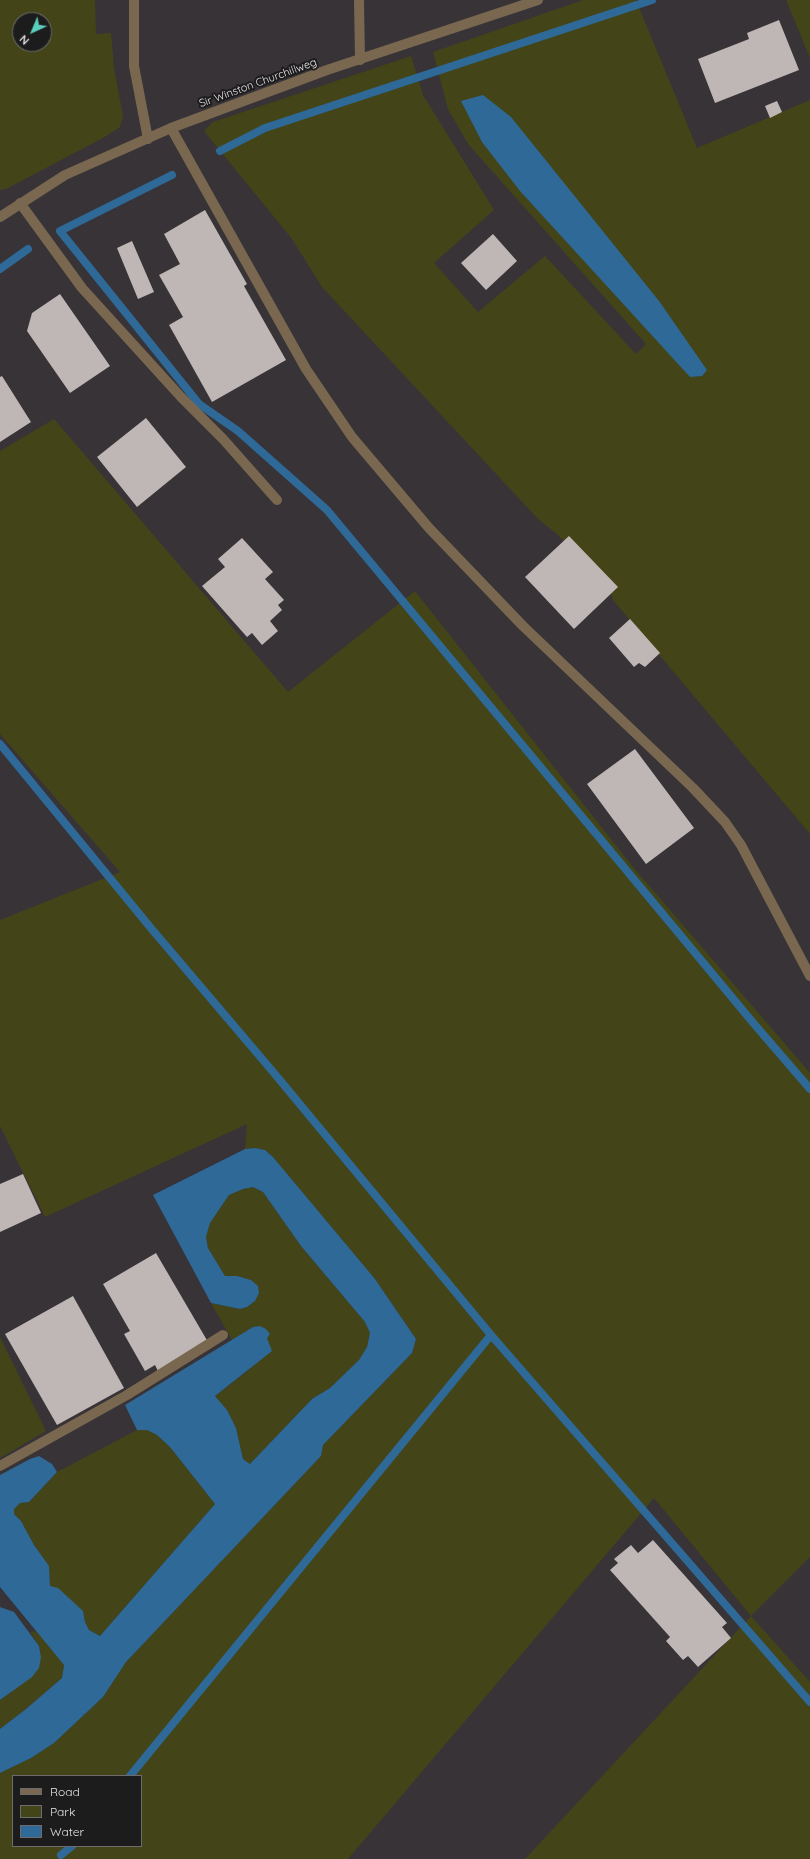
<!DOCTYPE html>
<style>
body{margin:0}
#map{position:relative;width:810px;height:1859px;overflow:hidden;background:#373337;font-family:Quicksand,sans-serif}
canvas{display:block}
.legend{position:absolute;left:12px;top:1775px;width:130px;height:72px;box-sizing:border-box;background:#1d1c1d;border:1px solid #6d6b6d;margin:0;padding:5px 7px;list-style:none;font-size:12px;color:#e5e2e5}
.legend li{display:flex;align-items:center;gap:8px;height:20px}
.legend b{width:20px;border:1px solid #6d6b6d}
.north{position:absolute;left:12px;top:12px;width:40px;height:40px;box-sizing:border-box;background:#1d1c1d;border:1px solid #6d6b6d;border-radius:50%;rotate:224deg;font-size:11px;font-weight:700;line-height:16px;text-align:center;color:#e5e2e5}
.north::after{content:'';display:block;margin:auto;width:14px;height:18px;background:#5acebd;clip-path:polygon(50% 0,100% 100%,50% 72%,0 100%)}
</style>
<div id="map">
<canvas width="810" height="1859"></canvas>
<ul class="legend">
<li><b style="height:5px;background:#79684f"></b>Road</li>
<li><b style="height:11px;background:#434519"></b>Park</li>
<li><b style="height:11px;background:#2e6997"></b>Water</li>
</ul>
<div class="north">N</div>
</div>
<script>
const ctx = document.querySelector('canvas').getContext('2d');
ctx.lineJoin = 'round';
function paint(path, color) { ctx.fillStyle = color; ctx.fill(path, 'evenodd'); }
const poly = rows => new Path2D(rows.map(r => 'M' + r).join(''));
function trace(path, color, width, dash) { ctx.strokeStyle = color; ctx.lineWidth = width; ctx.lineCap = dash ? 'butt' : 'round'; ctx.setLineDash(dash || []); ctx.stroke(path); }
function write(font, color, halo, rows, align = 'center') {
  ctx.font = font + ' Quicksand,sans-serif'; ctx.lineWidth = 4; ctx.setLineDash([]); ctx.textBaseline = 'middle'; ctx.strokeStyle = halo; ctx.fillStyle = color; for (const [text, x, y, turn = 0] of rows) {
    ctx.save(); ctx.translate(x, y); ctx.rotate((+turn || 0) * Math.PI / 180); ctx.textAlign = isNaN(turn) ? turn : align; if (halo) ctx.strokeText(text, 0, 0); ctx.fillText(text, 0, 0); ctx.restore();
  }
}
const green = poly([
 [0,0,95,0,96,34,111,33,114,68,123,116,120,127,103,138,6,189,0,190],
 [20,20,44,20,44,44,20,44],
 [583,0,636,0,697,148,810,100,810,834,613,600,608,586,557,534,538,519,322,287,292,239,204,131,213,122,411,56,423,95,494,210,434,263,478,312,545,256,636,354,646,344,468,144,448,109,433,52],
 [786,0,810,0,810,58],
 [54,419,288,692,415,591,633,867,810,1073,810,1557,751,1616,810,1682,810,1859,525,1859,751,1616,654,1498,348,1859,0,1859,0,1773,31,1758,54,1743,103,1697,126,1662,321,1456,323,1445,412,1353,416,1339,375,1279,273,1157,265,1150,255,1148,245,1149,247,1124,45,1217,0,1126,0,920,120,872,0,734,0,451],
 [13,1776,141,1776,141,1846,13,1846],
 [253,1187,263,1192,301,1246,365,1322,370,1333,367,1347,359,1360,330,1388,312,1399,250,1464,243,1459,236,1428,227,1410,215,1396,250,1369,253,1327,232,1340,211,1303,240,1309,247,1307,255,1301,259,1293,258,1287,251,1280,237,1276,225,1276,208,1248,206,1237,210,1223,229,1195,243,1189],
 [0,1337,46,1431,0,1458],
 [137,1430,147,1430,157,1435,170,1447,215,1504,100,1636,89,1630,85,1622,83,1611,50,1586,49,1566,34,1545,21,1521,14,1514,14,1509,20,1503,29,1502,57,1472],
 [36,1631,64,1664,62,1678,26,1709,0,1729,0,1700,9,1694,41,1657,39,1646,30,1632]
]);
const water = poly([
 [483,95,511,117,659,301,707,370,702,376,690,377,520,191,482,142,461,101],
 [255,1148,265,1150,273,1157,375,1279,416,1339,412,1353,323,1445,321,1456,126,1662,103,1697,54,1743,31,1758,0,1773,0,1729,26,1709,62,1678,64,1665,0,1587,0,1475,30,1459,39,1456,52,1464,57,1472,29,1502,20,1503,14,1509,14,1514,21,1521,34,1545,49,1566,50,1586,58,1588,83,1611,85,1622,89,1630,100,1636,215,1504,170,1447,157,1435,147,1430,137,1430,125,1405,253,1327,260,1326,266,1329,270,1334,267,1338,272,1351,215,1396,227,1410,236,1428,243,1459,250,1464,312,1399,330,1388,359,1360,367,1347,370,1333,365,1322,301,1246,263,1192,253,1187,243,1189,229,1195,210,1223,206,1237,208,1248,225,1276,237,1276,251,1280,258,1286,259,1293,255,1301,247,1307,240,1309,211,1303,153,1195,245,1149],
 [0,1607,14,1612,39,1646,41,1657,39,1668,32,1677,0,1700]
]);
const stream = poly([
 [220,151,265,128,652,0],
 [172,175,60,231,199,404,238,431,327,510,755,1025,810,1089],
 [0,269,28,249],
 [0,744,150,927,274,1073,491,1335,810,1702],
 [130,1776,491,1335],
 [61,1855,72,1846]
]);
const building = poly([
 [779,20,799,70,715,103,698,59,749,39,747,33],
 [777,101,782,112,770,118,765,106],
 [205,210,247,284,244,286,286,360,212,402,169,325,183,317,159,275,180,264,164,234],
 [493,234,517,261,486,290,461,263],
 [132,241,154,292,138,299,117,248],
 [60,294,110,366,70,393,27,331,32,313],
 [2,376,31,422,0,442,0,377],
 [146,418,186,467,137,507,97,457],
 [569,536,618,587,574,629,525,577],
 [242,538,273,572,265,579,284,600,278,605,282,610,270,621,278,631,262,645,252,633,247,637,202,586,225,567,218,559],
 [630,619,660,653,645,667,639,663,634,667,609,638],
 [635,749,694,828,646,864,587,784],
 [23,1174,41,1213,0,1232,0,1184],
 [156,1253,208,1342,158,1371,155,1365,145,1371,124,1334,130,1331,103,1284],
 [73,1296,124,1388,57,1425,5,1334],
 [653,1540,727,1623,722,1627,731,1638,698,1667,688,1656,683,1660,666,1641,670,1637,610,1570,618,1563,614,1559,631,1545,638,1553]
]);
const service = poly([
 [134,0,134,66,148,139],
 [359,0,360,60],
 [171,128,306,369,352,437,429,528,523,626,693,788,725,822,741,845,810,976],
 [20,203,82,288,181,397,223,439,277,500],
 [0,1466,127,1395,223,1335]
]);
const tertiary = poly([
 [0,217,65,175,171,128,327,70,538,0]
]);
const streetNames = [
 ["Sir Winston Churchillweg",258,83,-20]
];
paint(green, '#434519');
paint(water, '#2e6997');
trace(stream, '#2e6997', 8);
paint(building, '#bfb7b5');
trace(service, '#79684f', 10);
trace(tertiary, '#79684f', 10);
write('11px', '#e5e2e5', '#1d1c1d', streetNames);
</script>
